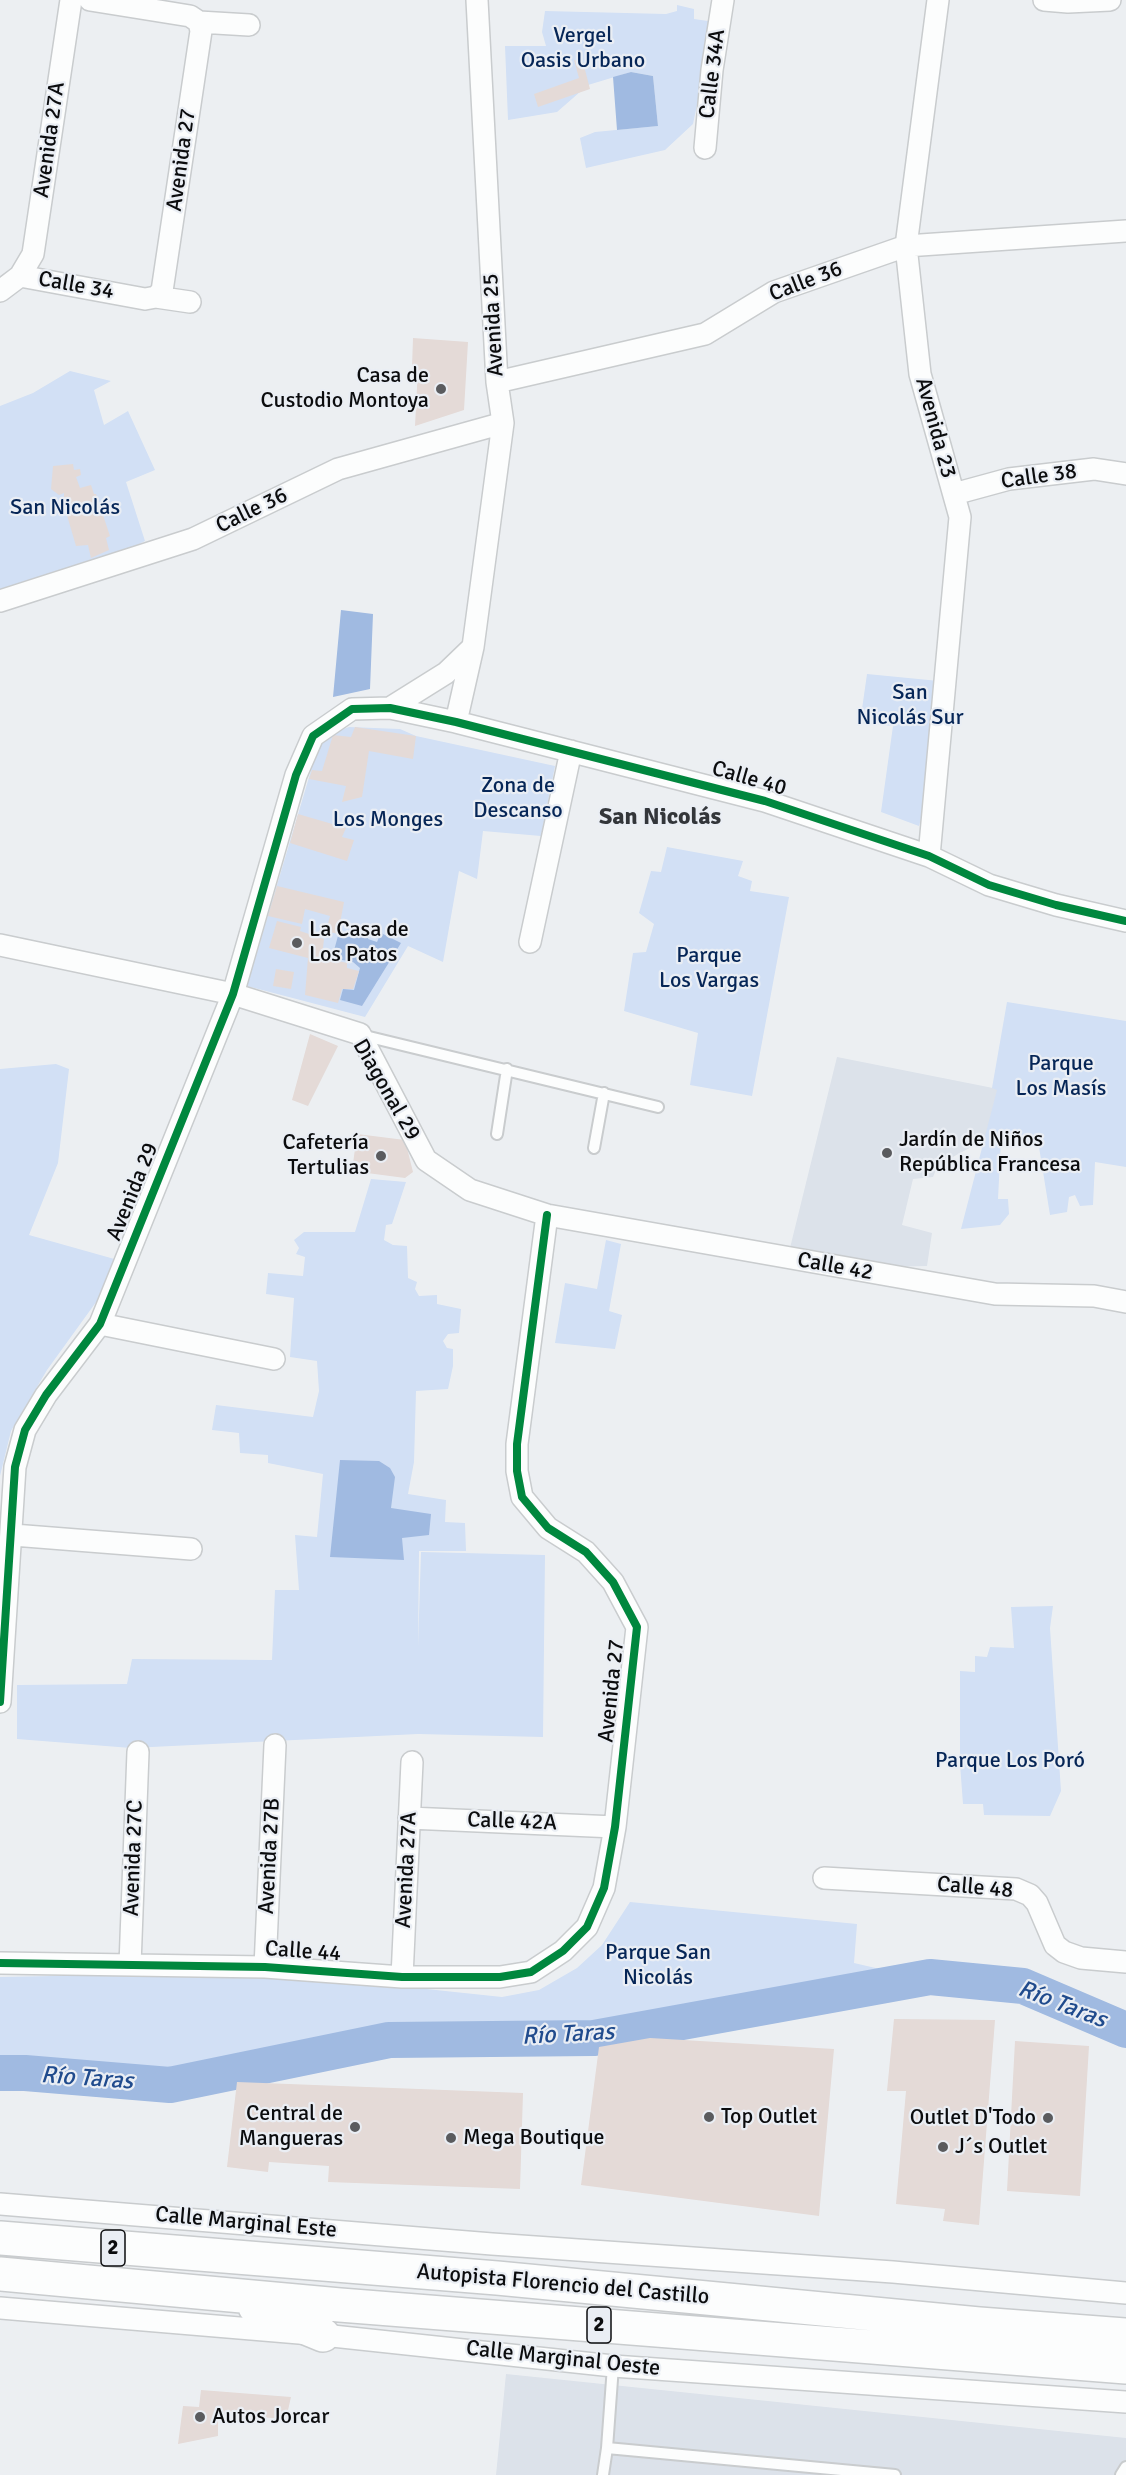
<!DOCTYPE html>
<meta charset="utf-8">
<style>
body{margin:0}
canvas{display:block;background:#eceff2}
</style>
<canvas width="1126" height="2475"></canvas>
<script>
const ctx = document.querySelector('canvas').getContext('2d');
ctx.lineJoin = 'round';
function paint(path, color) { ctx.fillStyle = color; ctx.fill(path, 'evenodd'); }
const poly = rows => new Path2D(rows.map(r => 'M' + r).join(''));
function trace(path, color, width, dash) { ctx.strokeStyle = color; ctx.lineWidth = width; ctx.lineCap = dash ? 'butt' : 'round'; ctx.setLineDash(dash || []); ctx.stroke(path); }
function write(font, color, halo, rows, align = 'center') {
  ctx.font = font + ' Signika,sans-serif'; ctx.lineWidth = 4.5; ctx.setLineDash([]); ctx.textBaseline = 'middle'; ctx.strokeStyle = halo; ctx.fillStyle = color; for (const [text, x, y, turn = 0] of rows) {
    ctx.save(); ctx.translate(x, y); ctx.rotate((+turn || 0) * Math.PI / 180); ctx.textAlign = isNaN(turn) ? turn : align; if (halo) ctx.strokeText(text, 0, 0); ctx.fillText(text, 0, 0); ctx.restore();
  }
}
const built = poly([
 [837,1057,998,1089,986,1139,938,1165,933,1177,913,1179,902,1225,932,1233,927,1266,885,1267,789,1252],
 [506,2374,1126,2438,1126,2475,496,2475]
]);
const green = poly([
 [677,5,694,9,694,19,708,21,702,81,693,124,665,150,586,168,580,138,595,132,658,126,653,76,631,72,588,85,557,112,508,120,505,46,546,46,542,32,545,11,666,14,677,11],
 [70,371,111,381,94,390,104,425,128,411,155,470,126,482,145,541,73,578,0,594,0,406,33,393],
 [867,674,939,681,930,788,919,826,881,812,893,726,860,723],
 [349,727,400,729,416,736,555,766,541,836,483,831,477,879,459,871,443,962,408,946,365,1017,247,986,321,737],
 [667,847,743,861,738,876,752,881,750,891,789,897,752,1096,690,1085,698,1033,624,1011,633,953,646,952,654,924,639,913,651,871,661,872],
 [1007,1002,1126,1021,1126,1167,1095,1162,1093,1205,1080,1206,1075,1195,1069,1197,1067,1212,1050,1215,1039,1147,1001,1140,998,1199,1008,1199,1009,1214,1000,1225,961,1229,997,1090,992,1088],
 [56,1064,69,1069,58,1163,29,1235,125,1262,47,1370,11,1431,0,1476,0,1069],
 [371,1179,406,1182,392,1224,386,1225,384,1240,393,1245,407,1246,408,1278,417,1282,415,1289,419,1296,437,1295,437,1304,461,1309,459,1333,448,1334,443,1341,447,1348,453,1349,453,1366,448,1389,416,1391,414,1462,408,1494,446,1500,445,1522,465,1523,466,1551,419,1551,418,1648,421,1552,545,1555,543,1737,418,1734,131,1748,17,1739,17,1685,127,1684,132,1659,272,1660,275,1590,299,1590,295,1535,317,1537,323,1474,268,1463,268,1455,240,1453,239,1433,212,1430,216,1405,313,1417,319,1391,317,1361,290,1357,294,1298,266,1294,268,1273,303,1276,305,1257,296,1254,299,1248,294,1240,304,1232,355,1232],
 [606,1240,621,1244,609,1311,622,1315,615,1349,555,1343,565,1283,597,1289],
 [1053,1606,1050,1628,1061,1791,1050,1816,984,1815,983,1804,963,1804,960,1764,960,1671,975,1672,975,1656,987,1657,990,1647,1014,1648,1011,1607],
 [630,1902,857,1924,854,1963,880,1969,881,1984,595,2036,387,2038,169,2082,0,2071,0,1977,266,1972,502,1997,539,1990,577,1968,602,1945]
]);
const water = poly([
 [631,72,653,76,658,126,617,130,613,77],
 [341,610,373,614,370,689,333,697],
 [359,927,370,929,368,939,377,942,381,933,401,943,362,1006,340,1000,343,989,354,990,360,968,353,962,332,958,339,932,357,937],
 [340,1460,379,1461,390,1468,395,1477,391,1508,431,1514,429,1535,402,1538,404,1560,330,1557]
]);
const river = poly([
 [0,2073,25,2073,170,2085,389,2040,594,2038,930,1977,1023,1986,1126,2030]
]);
const building = poly([
 [574,60,583,62,590,89,538,107,534,94,579,78],
 [413,338,468,342,464,410,415,426,418,368,412,367],
 [73,464,74,470,80,469,81,475,76,477,80,488,91,485,94,494,96,494,110,536,106,538,109,550,91,558,88,545,76,546,64,505,64,493,59,495,51,489,53,466],
 [355,727,416,736,413,759,369,751,362,797,342,802,346,786,309,779,312,770,322,771,333,735,351,737],
 [298,814,346,828,342,837,354,840,347,861,290,843],
 [277,886,344,902,338,934,326,931,330,916,305,909,302,924,268,916],
 [277,921,301,927,300,931,324,939,322,957,347,963,347,968,359,971,353,989,342,989,338,1003,305,995,308,958,269,948],
 [276,969,294,972,291,989,273,986],
 [310,1034,338,1046,308,1106,292,1100],
 [357,1134,405,1140,413,1172,405,1178,352,1171],
 [894,2019,995,2020,979,2225,943,2221,945,2209,896,2204,906,2091,887,2091],
 [650,2038,834,2049,819,2216,581,2185,599,2047],
 [1015,2041,1089,2046,1080,2196,1007,2191],
 [237,2082,523,2093,520,2189,328,2182,329,2166,269,2162,268,2172,227,2167],
 [201,2390,291,2397,286,2419,218,2414,218,2436,178,2444,183,2406,199,2407]
]);
const lane = poly([
 [361,1035,658,1107],
 [497,1134,507,1069],
 [594,1148,604,1093],
 [607,2448,613,2366],
 [603,2475,607,2448,895,2475],
 [1121,2475,1126,2467]
]);
const street = poly([
 [90,0,190,16,199,22,249,25],
 [1044,0,1068,2,1110,0],
 [705,148,712,70,723,0],
 [20,276,33,254,71,0],
 [0,291,20,276,145,299,156,297,190,302],
 [156,297,162,291,201,31,199,22],
 [497,382,705,334,774,292,906,246,1126,231],
 [954,494,1009,479,1094,469,1126,474],
 [0,601,193,539,338,469,503,423],
 [390,708,446,673,473,647],
 [456,722,473,647,503,423,497,382,477,0],
 [929,856,960,517,920,374,906,246,938,0],
 [530,942,571,751],
 [0,945,233,994,360,1034,426,1160,470,1190,547,1215,995,1294,1094,1296,1126,1302],
 [100,1324,274,1359],
 [13,1535,191,1549],
 [0,1702,15,1467,25,1430,46,1395,100,1324,233,994,296,775,313,736,352,709,390,708,456,722,765,801,929,856,989,885,1056,905,1126,921],
 [409,1818,615,1827],
 [824,1878,1016,1889,1030,1895,1037,1903,1055,1945,1064,1952,1081,1958,1126,1962],
 [0,1963,265,1967,402,1977,500,1977,531,1972,563,1951,587,1927,604,1888,615,1827,637,1627,613,1582,586,1552,548,1528,522,1497,517,1471,517,1444,547,1215],
 [130,1965,138,1752],
 [265,1967,275,1745],
 [402,1977,412,1762],
 [0,2204,492,2244,893,2272,1126,2293],
 [0,2308,323,2335,613,2366,1126,2402]
]);
const highway = poly([
 [0,2238,497,2278,979,2324,1126,2335],
 [0,2274,340,2305,1126,2367],
 [255,2307,323,2335]
]);
const cycleway = poly([
 [0,1702,15,1467,25,1430,46,1395,100,1324,233,994,296,775,313,736,352,709,390,708,456,722,765,801,929,856,989,885,1056,905,1126,921],
 [0,1963,265,1967,402,1977,500,1977,531,1972,563,1951,587,1927,604,1888,615,1827,637,1627,613,1582,586,1552,548,1528,522,1497,517,1471,517,1444,547,1215]
]);
const markers = [
 [441,389,6,"#5a5b5e"],
 [297,943,6,"#5a5b5e"],
 [887,1153,6,"#5a5b5e"],
 [381,1156,6,"#5a5b5e"],
 [709,2117,6,"#5a5b5e"],
 [1048,2118,6,"#5a5b5e"],
 [355,2127,6,"#5a5b5e"],
 [451,2138,6,"#5a5b5e"],
 [943,2147,6,"#5a5b5e"],
 [200,2417,6,"#5a5b5e"]
];
const shields = [
 [113,2248,24],
 [599,2325,24]
];
const shieldNames = [
 ["2",113,2248],
 ["2",599,2325]
];
const parkNames = [
 ["Vergel",583,36],
 ["Oasis Urbano",583,61],
 ["San Nicolás",65,508],
 ["San",910,693],
 ["Nicolás Sur",910,718],
 ["Zona de",518,786],
 ["Descanso",518,811],
 ["Los Monges",388,820],
 ["Parque",709,956],
 ["Los Vargas",709,981],
 ["Parque",1061,1064],
 ["Los Masís",1061,1089],
 ["Parque Los Poró",1010,1761],
 ["Parque San",658,1953],
 ["Nicolás",658,1978]
];
const streetNames = [
 ["Calle 34A",713,74,-83],
 ["Avenida 27A",50,140,-82],
 ["Avenida 27",182,160,-82],
 ["Calle 36",806,282,-21],
 ["Calle 34",76,286,10],
 ["Avenida 25",494,325,-93],
 ["Avenida 23",935,428,75],
 ["Calle 38",1039,477,-8],
 ["Calle 36",252,511,-26],
 ["Calle 40",749,779,16],
 ["Diagonal 29",386,1090,60],
 ["Avenida 29",133,1192,-68],
 ["Calle 42",835,1267,10],
 ["Avenida 27",612,1691,-84],
 ["Calle 42A",512,1822,2],
 ["Avenida 27B",270,1856,-87],
 ["Avenida 27C",134,1858,-88],
 ["Avenida 27A",407,1870,-87],
 ["Calle 48",975,1888,5],
 ["Calle 44",303,1952,4],
 ["Calle Marginal Este",246,2223,5],
 ["Autopista Florencio del Castillo",563,2285,5],
 ["Calle Marginal Oeste",563,2359,6]
];
const poiNames = [
 ["Casa de",429,376,"right"],
 ["Custodio Montoya",429,401,"right"],
 ["La Casa de",309,930],
 ["Los Patos",309,955],
 ["Jardín de Niños",899,1140],
 ["República Francesa",899,1165],
 ["Cafetería",369,1143,"right"],
 ["Tertulias",369,1168,"right"],
 ["Central de",343,2114,"right"],
 ["Mangueras",343,2139,"right"],
 ["Top Outlet",721,2117],
 ["Outlet D'Todo",1036,2118,"right"],
 ["Mega Boutique",463,2138],
 ["J´s Outlet",955,2147],
 ["Autos Jorcar",212,2417]
];
const neighbourhoodNames = [
 ["San Nicolás",660,818]
];
const waterNames = [
 ["Río Taras",1062,2005,21],
 ["Río Taras",568,2035,-3],
 ["Río Taras",87,2079,4]
];
paint(built, '#dce2ea');
paint(green, '#d2e0f5');
paint(water, '#a0bae1');
trace(river, '#a0bae1', 36);
paint(building, '#e4dad7');
trace(lane, '#c9ccce', 14);
trace(street, '#c9ccce', 24);
trace(highway, '#c9ccce', 36);
trace(lane, '#fcfdfd', 10);
trace(street, '#fcfdfd', 21);
trace(highway, '#fcfdfd', 33);
trace(cycleway, '#00873e', 8);
for (const [x, y, r, color] of markers) { const dot = new Path2D(); dot.arc(x, y, r, 0, 2 * Math.PI); ctx.fillStyle = color; ctx.fill(dot); trace(dot, '#eaeef4', 2); }
for (const [x, y, w] of shields) { const box = new Path2D(); box.roundRect(x - w / 2, y - 18, w, 36, 4.5); ctx.fillStyle = '#eaeef4'; ctx.fill(box); trace(box, '#0b0c0e', 1.5); }
write('bold 21px', '#0b0c0e', null, shieldNames);
write('22px', '#062657', '#eaeef4', parkNames);
write('22px', '#0b0c0e', '#eaeef4', streetNames);
write('22px', '#0b0c0e', '#eaeef4', poiNames, 'left');
write('bold 24px', '#33363a', '#eaeef4', neighbourhoodNames);
write('italic 24px', '#204b8d', '#eaeef4', waterNames);
</script>
